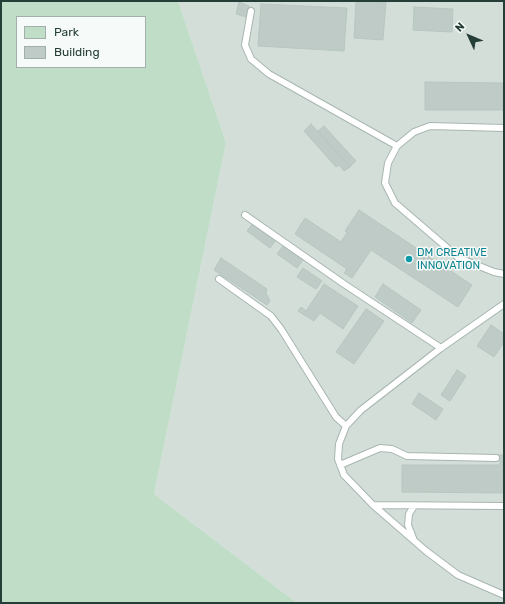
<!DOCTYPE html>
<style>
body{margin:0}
#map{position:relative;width:505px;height:604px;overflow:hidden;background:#e6eeea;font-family:Rubik,sans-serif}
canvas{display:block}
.frame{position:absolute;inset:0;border:2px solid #253f38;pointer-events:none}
.legend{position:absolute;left:16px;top:16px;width:130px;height:52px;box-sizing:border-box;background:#f6faf8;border:1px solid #a2afab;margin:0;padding:5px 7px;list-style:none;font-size:12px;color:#253f38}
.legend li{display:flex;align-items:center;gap:8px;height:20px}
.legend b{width:20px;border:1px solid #a2afab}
.north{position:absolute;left:449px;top:16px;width:40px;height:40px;-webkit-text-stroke:3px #f6faf8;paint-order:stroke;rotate:314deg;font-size:11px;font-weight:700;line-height:16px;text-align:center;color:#253f38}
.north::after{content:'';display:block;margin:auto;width:14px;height:18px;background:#253f38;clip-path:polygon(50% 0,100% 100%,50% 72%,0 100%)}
</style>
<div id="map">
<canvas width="505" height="604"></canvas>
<div class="frame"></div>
<ul class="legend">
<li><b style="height:11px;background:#c0ddc8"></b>Park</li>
<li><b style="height:11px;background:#becbc6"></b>Building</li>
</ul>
<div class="north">N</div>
</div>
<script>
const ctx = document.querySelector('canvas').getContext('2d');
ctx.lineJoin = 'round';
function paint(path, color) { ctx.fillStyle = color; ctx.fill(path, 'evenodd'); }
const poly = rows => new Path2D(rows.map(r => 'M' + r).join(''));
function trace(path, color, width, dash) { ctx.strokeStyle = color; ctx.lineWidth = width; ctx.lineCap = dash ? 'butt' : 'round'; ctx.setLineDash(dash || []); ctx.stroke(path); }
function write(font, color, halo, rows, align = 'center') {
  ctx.font = font + ' Rubik,sans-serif'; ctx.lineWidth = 3; ctx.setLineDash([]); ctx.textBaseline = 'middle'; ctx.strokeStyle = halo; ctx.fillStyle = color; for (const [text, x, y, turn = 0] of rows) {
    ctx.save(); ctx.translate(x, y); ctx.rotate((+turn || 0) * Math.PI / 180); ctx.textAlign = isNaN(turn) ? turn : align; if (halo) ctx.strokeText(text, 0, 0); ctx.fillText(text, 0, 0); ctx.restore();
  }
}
const built = poly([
 [178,1,504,1,504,603,297,603,154,494,226,143]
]);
const green = poly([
 [1,1,178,1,226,143,154,494,297,603,1,603],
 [17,17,145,17,145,67,17,67]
]);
const building = poly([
 [356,1,386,2,383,40,354,38,356,1],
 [239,2,249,6,246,17,236,14,239,2],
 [261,4,347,8,344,51,258,46,261,4],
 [414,7,453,9,452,32,413,30,414,7],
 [425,82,504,83,504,110,425,110,425,82],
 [311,124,350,167,344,171,339,165,336,167,304,131,311,124],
 [324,126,356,161,350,167,318,131,324,126],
 [359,210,472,285,458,307,371,250,352,278,344,273,347,269,295,234,305,218,341,242,347,233,345,231,359,210],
 [253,223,276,240,270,248,247,231,253,223],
 [283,246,303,260,297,268,277,254,283,246],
 [221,258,267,289,266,293,270,301,267,305,214,270,221,258],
 [303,268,322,281,316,289,297,277,303,268],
 [324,284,358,306,343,329,320,313,314,321,298,311,301,307,306,311,324,284],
 [383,284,421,310,412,323,375,297,383,284],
 [366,309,384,321,354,364,336,352,366,309],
 [491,325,504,334,504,342,494,357,477,346,491,325],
 [457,370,466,376,450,401,441,395,457,370],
 [419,393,443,409,436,420,412,404,419,393],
 [500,455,504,455,504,493,402,492,402,465,500,465,500,455]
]);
const lane = poly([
 [251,11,245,45,251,59,269,74,397,146],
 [504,128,430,126,414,132,397,146,388,163,385,183,395,203,459,258,494,272,504,274],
 [245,215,344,284,441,348],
 [219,279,271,316,281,329,336,417,346,426],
 [504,304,441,348,361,410,346,426,339,444,338,459,344,475,373,505,426,551,458,575,504,595],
 [340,465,380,448,392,449,407,456,496,458],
 [373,505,504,506],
 [413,538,408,525,409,514,414,506]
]);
const markers = [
 [409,259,4,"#0f9aa8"]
];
const cultureNames = [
 ["DM CREATIVE",417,253],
 ["INNOVATION",417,266]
];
paint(built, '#d4ded9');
paint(green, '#c0ddc8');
paint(building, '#becbc6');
trace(building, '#b8c7c1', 1);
trace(lane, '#a8b6b1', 8);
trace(lane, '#fff', 6);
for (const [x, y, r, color] of markers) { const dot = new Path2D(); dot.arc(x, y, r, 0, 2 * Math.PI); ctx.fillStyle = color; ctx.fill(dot); trace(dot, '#f6faf8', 1.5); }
write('11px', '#0d838f', '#f6faf8', cultureNames, 'left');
</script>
